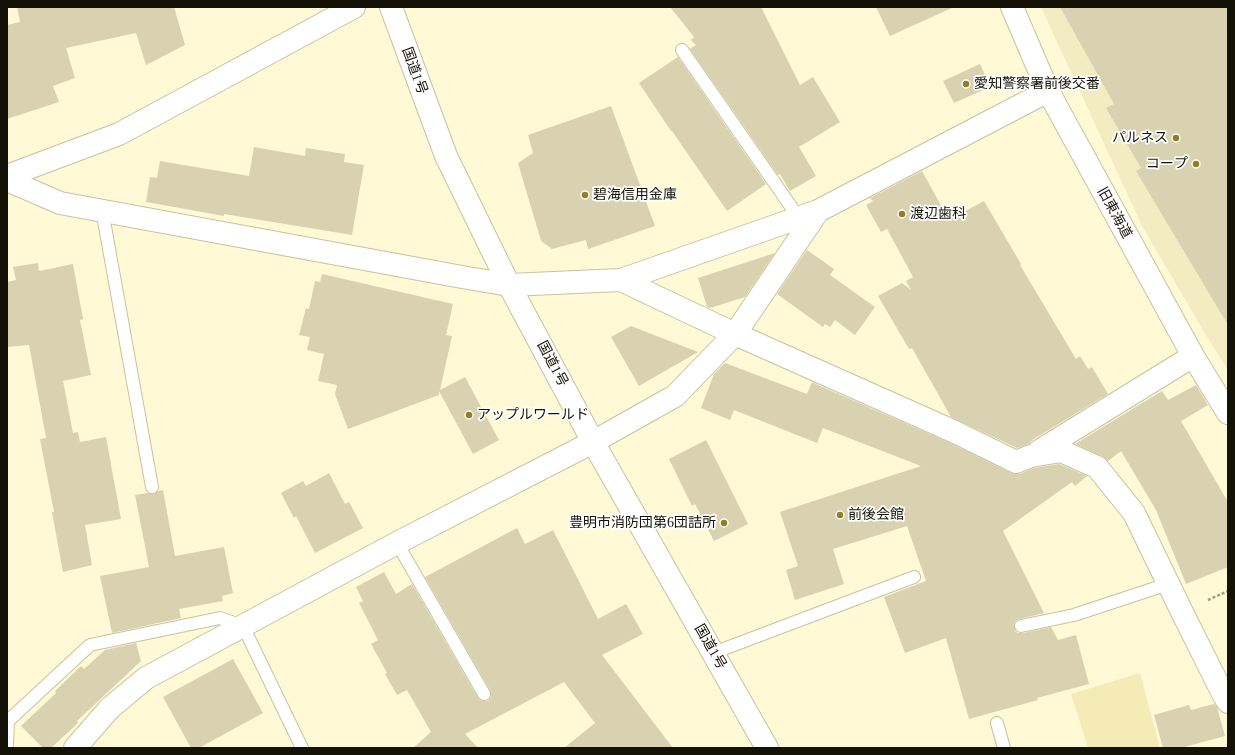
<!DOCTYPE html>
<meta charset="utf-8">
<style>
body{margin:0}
#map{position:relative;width:1235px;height:755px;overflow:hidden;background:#fff9d6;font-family:"Times New Roman",serif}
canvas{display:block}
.frame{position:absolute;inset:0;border:8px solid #141206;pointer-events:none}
</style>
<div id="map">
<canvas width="1235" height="755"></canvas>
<div class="frame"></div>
</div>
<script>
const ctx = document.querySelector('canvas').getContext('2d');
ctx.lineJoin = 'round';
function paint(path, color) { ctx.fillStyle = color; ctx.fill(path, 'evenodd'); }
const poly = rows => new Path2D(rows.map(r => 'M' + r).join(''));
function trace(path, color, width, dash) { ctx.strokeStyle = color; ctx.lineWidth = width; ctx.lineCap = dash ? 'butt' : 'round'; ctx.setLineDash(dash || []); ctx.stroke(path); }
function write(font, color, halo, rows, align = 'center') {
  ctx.font = font + ' "Times New Roman","Noto Sans JP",serif'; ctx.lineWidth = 3.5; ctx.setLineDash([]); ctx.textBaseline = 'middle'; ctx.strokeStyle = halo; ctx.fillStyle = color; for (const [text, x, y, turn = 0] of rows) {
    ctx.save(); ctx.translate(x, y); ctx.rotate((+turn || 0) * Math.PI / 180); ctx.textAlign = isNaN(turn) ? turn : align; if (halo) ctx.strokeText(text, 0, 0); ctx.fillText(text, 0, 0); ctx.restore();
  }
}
const built = poly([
 [1041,7,1228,7,1228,370,1207,337,1142,226]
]);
const green = poly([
 [1140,673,1160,748,1088,748,1071,694]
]);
const building = poly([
 [17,7,174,7,185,45,146,65,136,33,66,48,75,78,53,86,59,102,7,119,7,25,20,22],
 [670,7,761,7,800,85,813,77,840,122,799,147,816,176,790,191,780,174,778,175,690,49,696,45,691,40,694,37],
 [876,7,954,7,890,36],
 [1060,7,1228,7,1228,325,1136,171,1141,168,1106,108,1114,104],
 [678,57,766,184,727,211,672,131,671,131,639,83],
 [980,64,990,87,954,103,943,81],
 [611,106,655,226,588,249,586,240,552,249,541,241,518,163,533,153,528,135],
 [254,147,305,156,306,148,345,154,344,162,364,165,352,235,224,214,224,216,146,202,150,177,157,178,160,161,249,176],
 [922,171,949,220,984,201,1021,264,1020,265,1076,359,1080,356,1088,369,1092,367,1108,394,1032,440,1029,444,1017,448,951,417,912,348,909,349,878,296,902,283,911,290,906,281,913,277,887,229,881,232,866,205,873,201,870,198],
 [807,250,834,269,830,275,875,307,855,335,835,320,830,327,825,324,823,327,777,294],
 [775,253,745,297,710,308,707,307,698,278],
 [38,263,39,271,73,264,83,319,80,320,91,375,63,381,73,433,78,432,80,442,106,437,121,519,85,525,92,565,63,572,52,512,54,512,40,439,46,438,29,345,7,347,7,282,16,280,13,267],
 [322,274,453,304,446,335,452,336,440,390,465,377,499,440,473,454,439,391,439,395,348,429,335,394,337,385,318,381,324,354,307,350,310,337,299,335,306,308,309,309,315,281,320,282],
 [631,326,698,352,639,386,611,337],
 [725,363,807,394,812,382,818,385,950,443,1011,473,1020,474,1034,468,1059,464,1087,476,1075,486,1072,482,1003,531,1044,613,1016,620,1014,624,1015,631,1018,633,1023,633,1051,627,1058,640,1076,635,1089,684,1037,698,1038,700,969,719,946,638,905,653,884,597,926,581,907,526,833,549,844,584,795,600,786,570,798,566,780,512,921,466,823,428,817,443,734,410,730,420,701,408,714,374],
 [1196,385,1208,405,1181,421,1228,502,1228,567,1186,584,1156,510,1121,451,1108,461,1102,456,1075,444,1162,391,1168,400],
 [706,440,748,524,714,541,695,504,692,506,669,459],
 [329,473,345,504,349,502,363,528,315,553,296,516,294,518,281,493,303,481,306,486],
 [163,490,175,556,224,547,233,593,222,596,223,601,179,609,181,618,112,633,100,576,149,567,135,495,148,493,154,494,158,491],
 [517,528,525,544,553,530,598,619,626,604,643,634,602,655,673,748,564,748,595,723,564,682,465,734,478,748,413,748,431,732,407,690,397,695,385,674,387,673,371,644,378,640,359,603,363,601,356,587,384,572,396,594,412,584,478,698,481,701,487,701,491,697,490,690,425,577],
 [136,643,141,661,77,721,78,723,51,748,43,748,21,726,56,693,55,691,81,666,84,669,105,650],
 [233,659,263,713,199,748,191,748,163,697],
 [1214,704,1217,707,1225,736,1181,748,1163,748,1154,715,1189,705,1191,710]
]);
const path = poly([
 [1208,600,1228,591]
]);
const service = poly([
 [682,50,799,218],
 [102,210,152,487],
 [397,543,484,694],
 [1021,626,1074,615,1168,584],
 [713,653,914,577],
 [997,723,1004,748],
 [7,744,8,721,90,645,220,618,243,626,302,748]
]);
const minor = poly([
 [7,180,60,203,462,277,509,285,621,280,818,211,1048,91],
 [621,280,735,334,955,432,1016,462,1031,456,1061,451,1097,467,1134,513,1182,612,1224,696,1228,702],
 [1039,451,1193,356],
 [75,748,110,708,146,678,397,543,593,442,675,396,735,334,818,211]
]);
const tertiary = poly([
 [1012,7,1048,91,1193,356,1228,413],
 [7,176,119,134,354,7]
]);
const trunk = poly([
 [391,7,446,156,509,285,593,442,767,748]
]);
const markers = [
 [966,84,4,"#8f7f26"],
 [1176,138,4,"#8f7f26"],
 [1196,164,4,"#8f7f26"],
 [585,195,4,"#8f7f26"],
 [902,214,4,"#8f7f26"],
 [469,415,4,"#8f7f26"],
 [840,515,4,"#8f7f26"],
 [724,523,4,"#8f7f26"]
];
const streetNames = [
 ["国道1号",414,71,70],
 ["旧東海道",1114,213,61],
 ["国道1号",552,364,62],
 ["国道1号",710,647,60]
];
const poiNames = [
 ["愛知警察署前後交番",974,84],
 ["パルネス",1168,138,"right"],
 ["コープ",1188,164,"right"],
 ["碧海信用金庫",593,195],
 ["渡辺歯科",910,214],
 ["アップルワールド",477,415],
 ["前後会館",848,515],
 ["豊明市消防団第6団詰所",716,523,"right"]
];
paint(built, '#f3ecc2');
paint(green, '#f5ebb6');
paint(building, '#d8d2b0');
trace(service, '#c8c2a1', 14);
trace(minor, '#c8c2a1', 24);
trace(tertiary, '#c8c2a1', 24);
trace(trunk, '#c8c2a1', 24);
trace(path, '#a29e84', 2.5, [3, 2]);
trace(service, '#fff', 12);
trace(minor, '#fff', 22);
trace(tertiary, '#fff', 22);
trace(trunk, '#fff', 22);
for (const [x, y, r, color] of markers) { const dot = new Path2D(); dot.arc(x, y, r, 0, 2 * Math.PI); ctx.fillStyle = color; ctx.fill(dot); trace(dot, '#fff', 1.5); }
write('14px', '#141206', '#fff', streetNames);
write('14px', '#141206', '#fff', poiNames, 'left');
</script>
